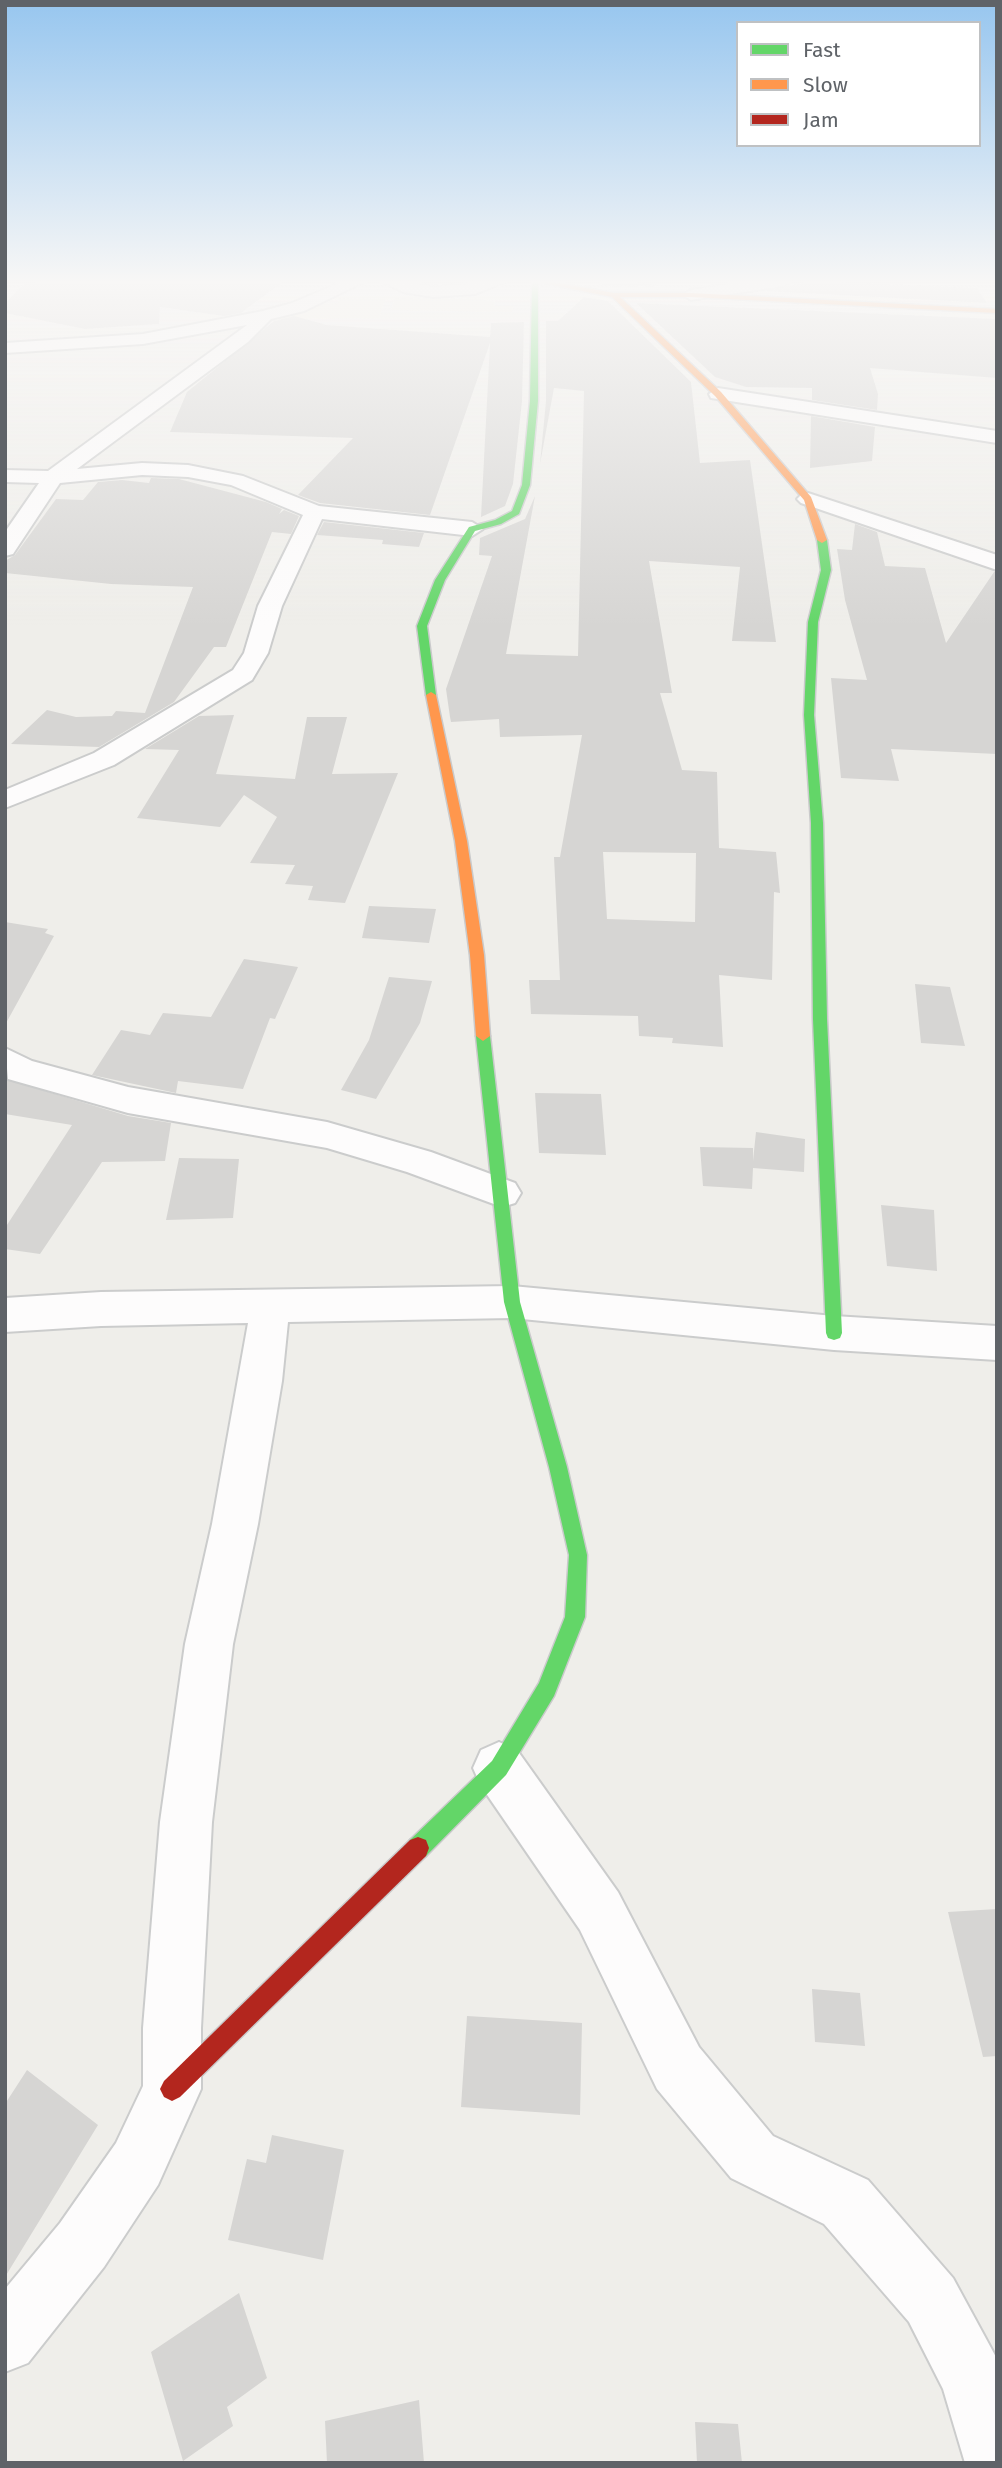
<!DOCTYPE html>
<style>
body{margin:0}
#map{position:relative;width:1002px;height:2468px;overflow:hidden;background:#efeeea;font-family:"Fira Sans",sans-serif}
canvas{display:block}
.frame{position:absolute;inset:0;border:7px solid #5f6368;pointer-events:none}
.legend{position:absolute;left:736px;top:21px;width:245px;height:126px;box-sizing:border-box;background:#fff;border:2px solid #bfc1c3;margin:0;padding:9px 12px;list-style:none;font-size:21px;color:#5f6368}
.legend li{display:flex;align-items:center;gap:14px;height:35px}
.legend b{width:35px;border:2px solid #bfc1c3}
</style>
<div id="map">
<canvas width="1002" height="2468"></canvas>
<div class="frame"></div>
<ul class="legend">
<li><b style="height:9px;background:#63d668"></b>Fast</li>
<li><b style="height:9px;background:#ff974d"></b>Slow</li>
<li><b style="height:9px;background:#b3261e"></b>Jam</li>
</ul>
</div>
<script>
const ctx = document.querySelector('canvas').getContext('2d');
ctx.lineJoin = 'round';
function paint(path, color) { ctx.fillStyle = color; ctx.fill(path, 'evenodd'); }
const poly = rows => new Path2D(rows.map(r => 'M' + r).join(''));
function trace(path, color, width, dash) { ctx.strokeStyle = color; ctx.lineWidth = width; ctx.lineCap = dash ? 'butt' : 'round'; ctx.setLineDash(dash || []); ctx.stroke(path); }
const commercial = poly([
 [339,298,385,299,379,318,274,319,276,313,309,311,311,304,338,303],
 [395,298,480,299,495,302,494,306,513,306,512,312,391,310]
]);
const building = poly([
 [49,281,284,281,241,313,224,316,160,307,159,324,85,329,5,313,5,303,24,284],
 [602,281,626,281,665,286,614,287,598,284],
 [812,281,977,288,987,303,766,291],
 [584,297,608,301,691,382,700,463,750,460,776,642,732,641,740,567,649,561,672,693,660,693,682,770,717,772,719,848,776,852,780,893,774,892,772,980,719,975,723,1047,672,1043,673,1038,639,1036,638,1016,531,1014,529,980,560,980,554,857,560,857,582,735,500,737,499,719,451,722,450,717,446,689,492,556,479,555,480,538,525,519,535,496,506,654,578,656,584,391,554,388,540,464,546,401,546,321,558,321],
 [603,852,696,853,695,922,607,919],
 [636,303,997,319,997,378,870,368,878,394,877,410,812,400,812,388,746,387,715,377],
 [294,316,327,325,490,337,491,323,524,322,522,401,513,484,505,506,481,517,490,343,430,515,320,503,298,495,353,438,170,432,187,392,274,321],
 [811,416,875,427,872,461,810,468],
 [151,478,179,479,266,502,282,509,279,514,284,510,299,516,291,534,272,532,226,647,214,647,174,702,99,747,11,744,47,710,76,717,112,716,116,711,145,713,193,587,111,584,5,573,5,561,15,555,56,499,83,500,98,482,122,480,149,483],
 [324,522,424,533,419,547,382,544,383,540,317,535],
 [855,524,877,532,885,566,925,568,946,643,994,572,997,572,997,754,891,749,899,781,841,778,831,678,867,680,845,600,837,549,852,550],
 [234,715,216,774,295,779,307,717,347,717,332,774,398,773,345,903,308,900,313,886,285,884,295,865,250,863,277,817,244,795,220,827,137,818,179,750,145,749,199,716],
 [369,906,436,909,429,943,362,938],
 [5,922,48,929,45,933,54,936,5,1025],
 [244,959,298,967,275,1019,270,1018,243,1089,178,1081,176,1093,92,1075,121,1030,150,1035,163,1013,211,1017],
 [389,977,432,981,420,1023,376,1099,341,1090,369,1040],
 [915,984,950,987,965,1046,921,1043],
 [5,1079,128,1116,171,1123,165,1161,102,1162,40,1254,5,1249,5,1228,72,1125,5,1114],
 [535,1093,601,1094,606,1155,539,1153],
 [756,1132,805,1139,804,1172,753,1168,752,1189,703,1186,700,1147,753,1148,753,1161],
 [179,1158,239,1159,233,1218,166,1220],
 [881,1205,934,1210,937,1271,887,1266],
 [997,1909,997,2056,983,2057,948,1912],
 [812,1989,860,1993,865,2046,815,2042],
 [467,2016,582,2023,580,2115,461,2107],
 [27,2070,98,2125,5,2277,5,2104],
 [272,2135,344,2150,323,2260,228,2240,247,2159,266,2163],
 [239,2293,267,2378,227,2407,233,2426,183,2461,151,2352],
 [419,2400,424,2463,327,2463,325,2421],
 [695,2422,738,2424,742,2463,697,2463]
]);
const street = poly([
 [344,281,366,281,304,311,271,319,248,342,77,469,142,463,188,465,243,476,319,506,472,522,483,529,472,536,322,519,282,606,268,653,252,680,114,765,5,808,5,790,94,753,233,670,244,653,258,606,303,515,231,485,188,477,142,475,60,483,13,554,5,556,5,532,39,483,5,482,5,470,48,471,247,325,143,344,5,353,5,343,143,334,263,311,292,303,344,281],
 [381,281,404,281,433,287,507,281,475,294,433,297,403,292,381,281],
 [749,281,791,281,783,286,691,300,683,295,691,290,749,281],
 [718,388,997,431,997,443,711,398,709,394,718,388],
 [808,493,997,555,997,570,801,503,797,499,801,495,808,493],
 [5,1048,32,1061,128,1087,327,1122,431,1152,515,1183,521,1193,515,1203,502,1207,407,1172,327,1148,128,1113,8,1079,5,1048],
 [512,1286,834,1316,997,1326,997,1360,834,1350,512,1318,288,1322,282,1381,258,1524,233,1644,212,1822,201,2028,201,2089,158,2185,104,2267,28,2363,5,2372,5,2289,60,2223,116,2143,143,2086,143,2028,160,1822,185,1644,212,1524,248,1323,101,1326,5,1332,5,1298,101,1292,512,1286],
 [499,1742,517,1750,618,1892,699,2047,773,2136,868,2180,953,2278,997,2359,997,2463,965,2463,943,2389,909,2322,824,2224,731,2178,657,2089,580,1930,481,1786,473,1768,481,1750,499,1742]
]);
const fast = poly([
 [532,281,538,281,538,401,530,485,519,514,501,524,475,531,445,580,427,626,436,695,431,698,426,695,417,626,435,580,469,527,495,520,512,511,522,485,530,401,532,281],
 [822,537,827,540,831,570,818,622,814,715,823,823,827,1019,842,1333,840,1338,834,1340,828,1338,826,1333,813,1019,811,823,804,715,808,622,821,570,817,540,822,537],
 [483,1031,490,1036,520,1302,567,1467,587,1555,585,1617,554,1696,506,1775,426,1856,418,1859,410,1856,407,1848,410,1840,492,1761,539,1683,565,1617,569,1555,549,1467,504,1302,476,1036,483,1031]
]);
const slow = poly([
 [533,281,549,281,614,293,691,293,997,309,997,313,691,297,620,297,721,392,811,497,827,540,822,543,817,540,804,500,715,396,612,297,533,281],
 [431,692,436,695,467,841,484,955,490,1036,483,1041,476,1036,470,955,455,841,426,695,431,692]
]);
const jam = poly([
 [418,1837,426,1840,429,1848,426,1856,180,2097,172,2101,164,2097,160,2089,164,2081,410,1840,418,1837]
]);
paint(commercial, '#f7f3e4');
paint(building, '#d6d5d3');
trace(street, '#cbcccc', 4);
trace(fast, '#cacacb', 3);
trace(slow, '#cacacb', 3);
trace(jam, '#cacacb', 3);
paint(street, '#fdfcfc');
paint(fast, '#63d668');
paint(slow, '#ff974d');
paint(jam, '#b3261e');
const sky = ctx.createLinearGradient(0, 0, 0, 627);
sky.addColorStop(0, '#97c6ef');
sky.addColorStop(0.45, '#f8f7f6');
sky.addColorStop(1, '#f8f7f600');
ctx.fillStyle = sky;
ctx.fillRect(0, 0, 1002, 627);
</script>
